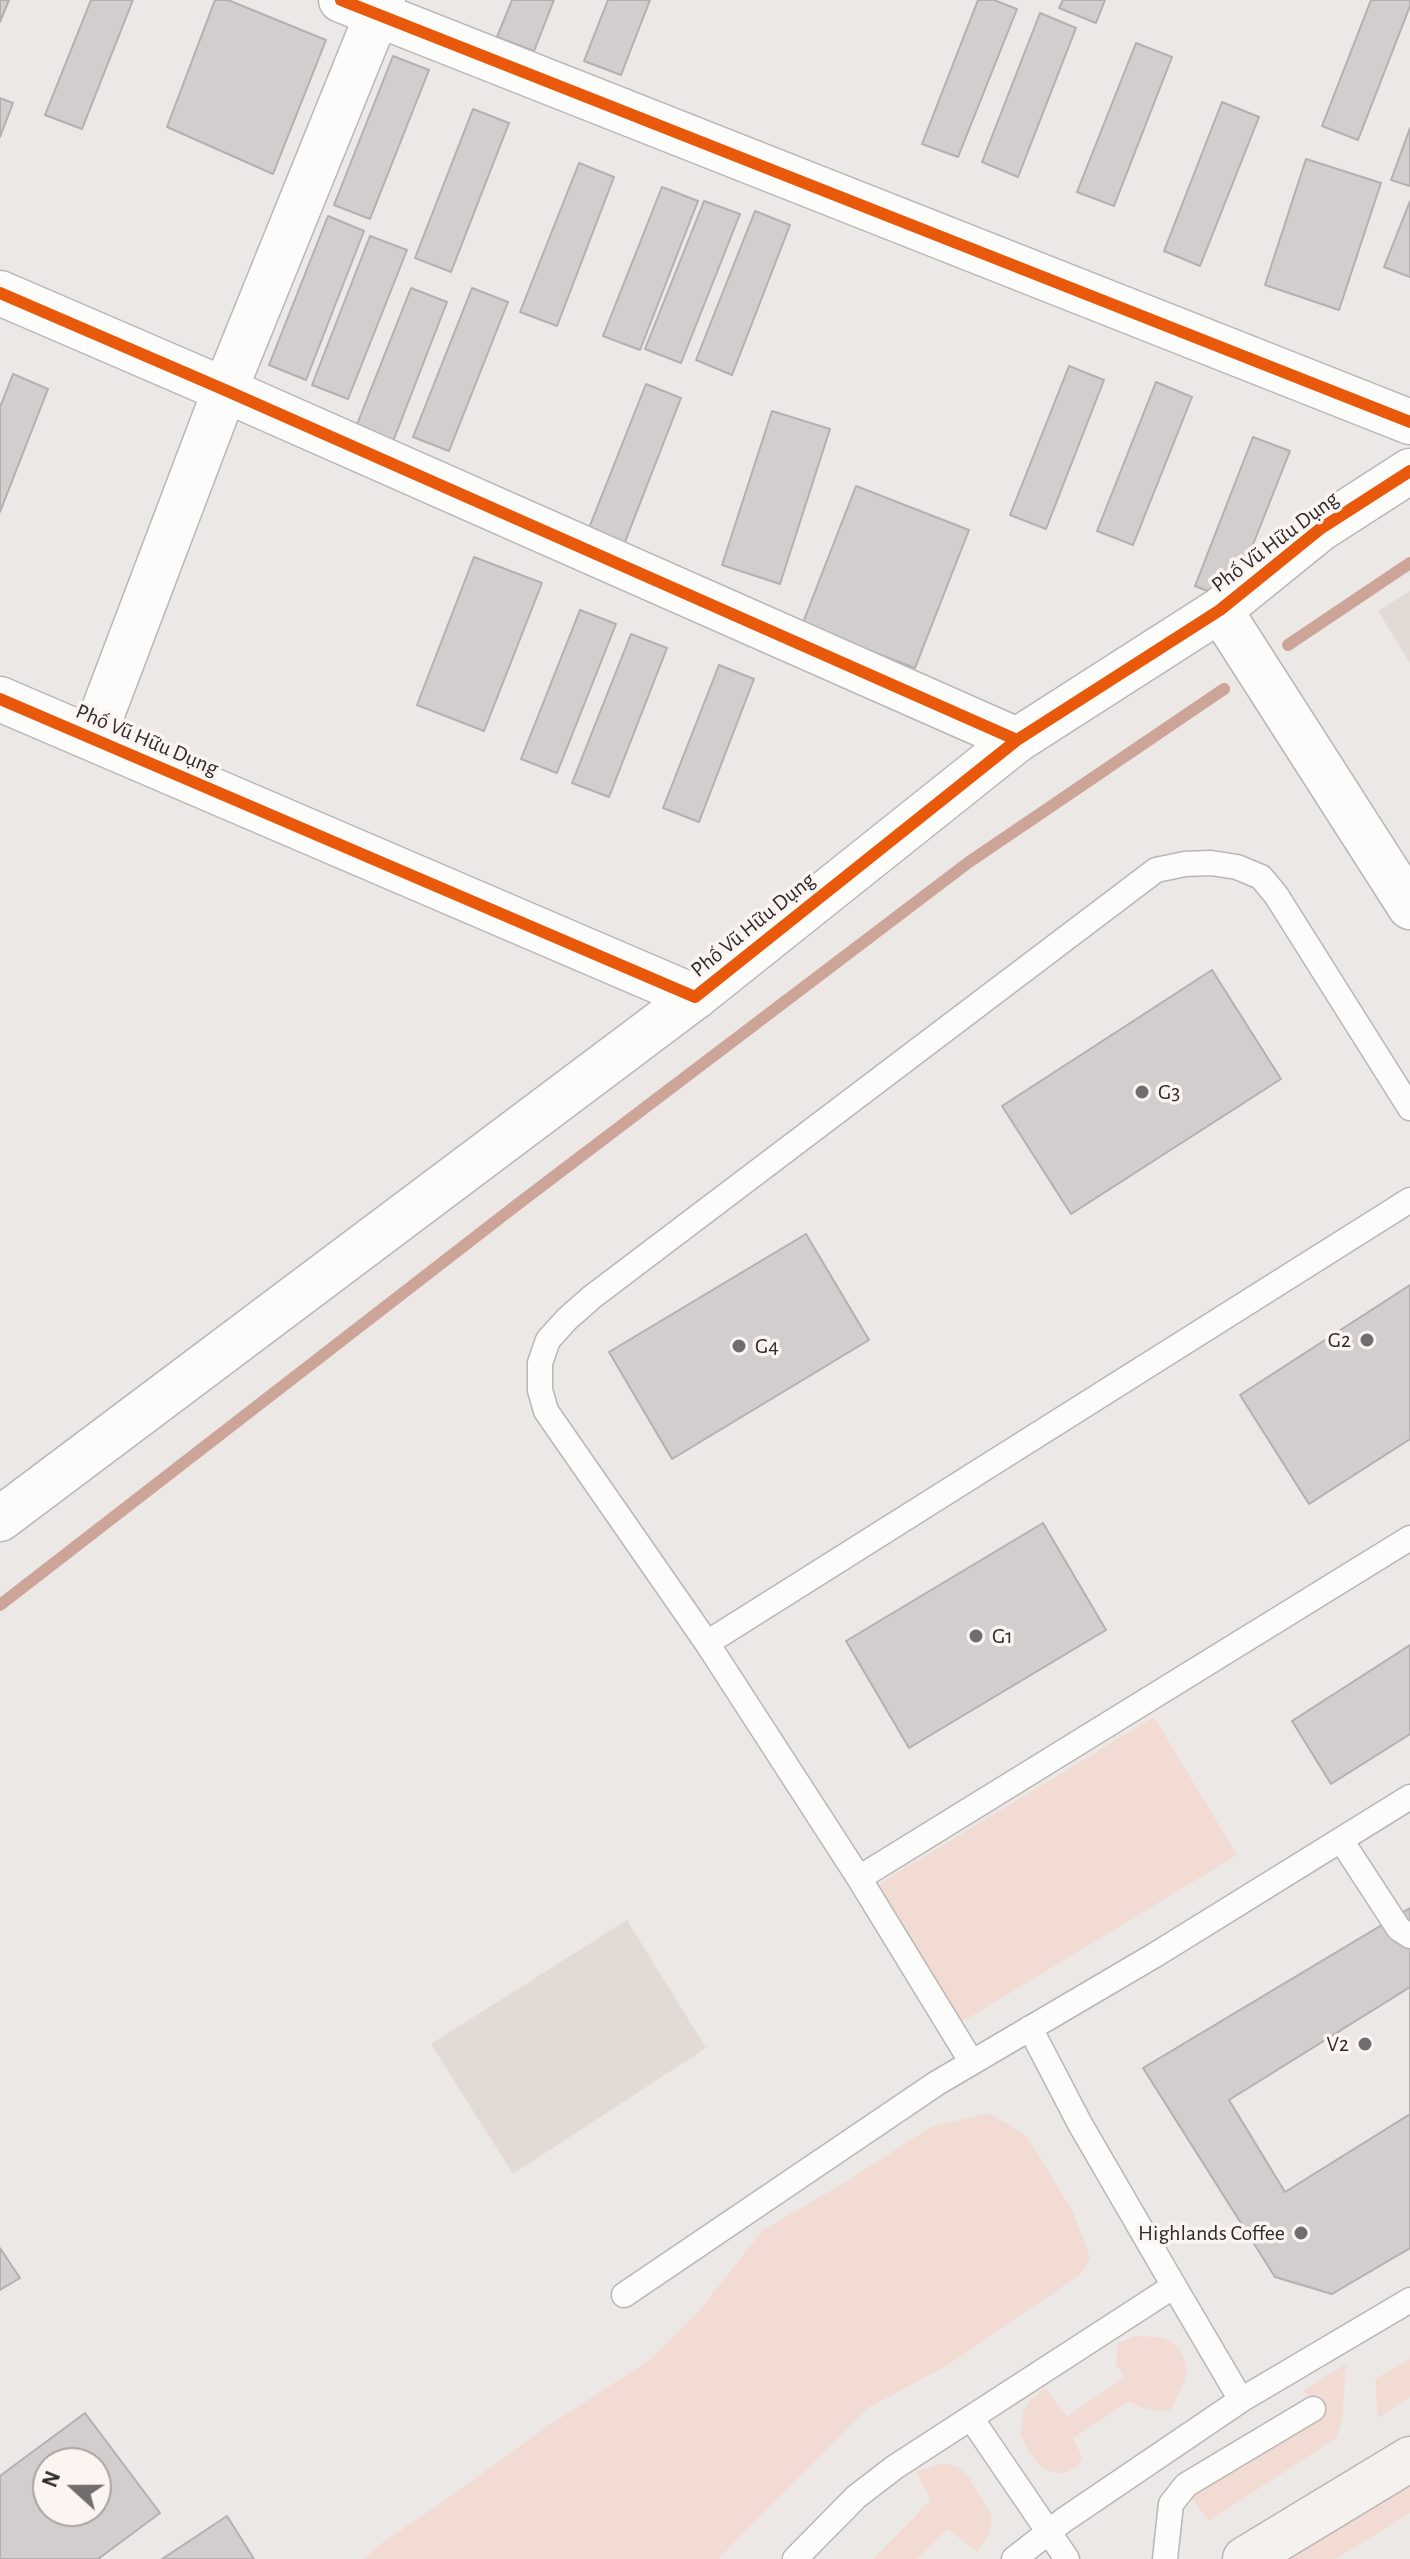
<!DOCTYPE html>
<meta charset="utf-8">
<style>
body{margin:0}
#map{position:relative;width:1410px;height:2559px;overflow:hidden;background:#ece8e6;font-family:"Alegreya Sans",sans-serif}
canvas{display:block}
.north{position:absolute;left:32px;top:2447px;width:80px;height:80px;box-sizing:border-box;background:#fcf4f1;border:2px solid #aaa4a1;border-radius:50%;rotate:291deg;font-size:22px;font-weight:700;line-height:32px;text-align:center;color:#2e2b2a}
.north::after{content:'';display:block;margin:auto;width:28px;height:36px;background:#706d6c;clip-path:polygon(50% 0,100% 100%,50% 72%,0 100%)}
</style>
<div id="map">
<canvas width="1410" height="2559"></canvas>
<div class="north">N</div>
</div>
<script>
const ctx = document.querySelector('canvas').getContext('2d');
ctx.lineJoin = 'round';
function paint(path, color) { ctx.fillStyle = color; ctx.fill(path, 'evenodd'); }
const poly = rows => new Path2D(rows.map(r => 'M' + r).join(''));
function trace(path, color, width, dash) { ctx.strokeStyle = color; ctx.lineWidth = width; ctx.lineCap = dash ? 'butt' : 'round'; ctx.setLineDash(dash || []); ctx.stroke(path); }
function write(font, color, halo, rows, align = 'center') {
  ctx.font = font + ' "Alegreya Sans",sans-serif'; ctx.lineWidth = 7; ctx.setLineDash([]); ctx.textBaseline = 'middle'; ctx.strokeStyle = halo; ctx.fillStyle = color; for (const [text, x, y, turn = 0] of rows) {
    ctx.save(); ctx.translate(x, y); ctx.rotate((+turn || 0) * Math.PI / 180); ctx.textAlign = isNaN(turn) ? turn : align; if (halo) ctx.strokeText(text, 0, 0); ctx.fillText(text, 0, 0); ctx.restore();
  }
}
const built = poly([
 [1410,591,1410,663,1378,611],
 [627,1920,706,2048,513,2174,431,2044]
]);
const green = poly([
 [1154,1717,1237,1855,949,2030,866,1892],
 [988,2113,1026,2135,1072,2210,1090,2257,1081,2274,948,2365,868,2408,718,2559,365,2559,376,2547,451,2496,542,2430,651,2359,700,2310,762,2231,847,2181,931,2127],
 [1135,2336,1159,2337,1171,2341,1179,2349,1184,2358,1187,2371,1184,2382,1171,2410,1147,2410,1129,2401,1073,2438,1082,2457,1079,2465,1064,2474,1044,2470,1028,2451,1021,2434,1023,2411,1029,2402,1045,2388,1067,2416,1125,2377,1116,2364,1118,2343],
 [1410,2359,1410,2397,1378,2418,1375,2379],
 [1346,2364,1342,2420,1336,2438,1209,2521,1191,2497,1323,2418,1304,2390],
 [944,2463,957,2467,967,2474,992,2516,989,2533,977,2552,948,2529,917,2559,873,2559,931,2500,916,2472],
 [1410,2475,1410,2513,1336,2559,1278,2559]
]);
const stream = poly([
 [1288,645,1410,563],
 [0,1605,518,1204,969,862,1224,689]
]);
const building = poly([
 [0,0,9,0,0,22,0,0],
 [91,0,133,0,82,129,45,115,91,0],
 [215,0,228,0,326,40,273,174,167,127,215,0],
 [512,0,554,0,534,51,497,37,512,0],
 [608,0,650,0,621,75,584,61,608,0],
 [978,0,994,0,1017,9,958,157,922,144,978,0],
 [1063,0,1105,0,1096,23,1059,8,1063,0],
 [1371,0,1410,0,1410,6,1358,140,1322,126,1371,0],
 [1040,13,1076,28,1018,177,982,162,1040,13],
 [1136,43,1172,57,1114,206,1077,192,1136,43],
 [393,56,429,70,370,219,334,205,393,56],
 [0,98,13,103,0,137,0,98],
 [1222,102,1259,117,1200,266,1164,251,1222,102],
 [473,109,509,123,451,272,415,258,473,109],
 [1410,128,1410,186,1391,180,1410,128],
 [1306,159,1381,183,1339,310,1265,285,1306,159],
 [579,163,614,177,557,326,520,312,579,163],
 [662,187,698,201,640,350,603,336,662,187],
 [704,201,740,214,681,363,645,349,704,201],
 [1410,201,1410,277,1384,267,1410,201],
 [755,211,790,225,732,375,696,360,755,211],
 [328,216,364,231,306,380,269,365,328,216],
 [370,236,407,250,348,399,312,385,370,236],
 [411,288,447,302,389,452,352,437,411,288],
 [472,288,508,302,449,451,413,437,472,288],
 [1069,366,1104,380,1046,529,1010,515,1069,366],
 [13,374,48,389,0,512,0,407,13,374],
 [1156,382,1192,397,1133,545,1097,531,1156,382],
 [646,384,681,398,623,547,587,533,646,384],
 [772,411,830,429,780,584,722,565,772,411],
 [1253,437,1290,451,1231,600,1195,586,1253,437],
 [856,486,969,530,915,668,802,625,856,486],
 [474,557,542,583,484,731,417,705,474,557],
 [580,610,616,624,557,773,521,759,580,610],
 [631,634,667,648,609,797,572,783,631,634],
 [719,665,754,679,699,822,663,808,719,665],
 [1212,970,1281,1079,1071,1214,1002,1106,1212,970],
 [806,1234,869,1340,672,1459,609,1352,806,1234],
 [1410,1285,1410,1439,1309,1504,1240,1395,1410,1285],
 [1043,1523,1106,1630,909,1748,846,1641,1043,1523],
 [1410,1645,1410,1734,1331,1784,1292,1721,1410,1645],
 [1410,1908,1410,2248,1332,2294,1275,2277,1143,2068,1410,1908],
 [1410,1987,1410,2114,1285,2192,1229,2100,1410,1987],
 [0,2248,20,2278,0,2290,0,2248],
 [85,2413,160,2513,98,2559,0,2559,0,2476,85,2413],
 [48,2463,96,2463,96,2511,48,2511,48,2463],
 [227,2516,254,2559,162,2559,227,2516]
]);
const service = poly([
 [707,1643,1410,1200],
 [1341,1840,1399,1929,1410,1936],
 [859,1878,1410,1538],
 [1030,2028,1080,2124,1174,2286],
 [971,2061,859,1878,707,1643,546,1411,540,1390,540,1363,548,1340,567,1319,592,1297,1156,870,1185,864,1211,863,1237,867,1261,877,1276,895,1410,1108],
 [624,2295,937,2083,1155,1955,1410,1797],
 [1241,2400,1410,2300],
 [971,2418,1067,2559],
 [795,2559,856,2497,895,2467,1174,2286,1241,2400,1064,2520,1014,2559],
 [1165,2559,1171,2504,1186,2485,1313,2409]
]);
const minor = poly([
 [341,0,1410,422],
 [0,293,225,390,1017,740],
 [93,738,225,390,383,0],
 [0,1519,695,997]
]);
const tertiary = poly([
 [1220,610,1410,907],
 [0,699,695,997,1017,740,1220,610,1320,529,1410,471]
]);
const secondary = poly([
 [1245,2559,1410,2459]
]);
const cycleway = poly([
 [341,0,1410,422],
 [0,293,225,390,1017,740],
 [0,699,695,997,1017,740,1220,610,1320,529,1410,471]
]);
const markers = [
 [1142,1092,8,"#706d6c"],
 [1367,1340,8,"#706d6c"],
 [739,1346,8,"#706d6c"],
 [976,1636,8,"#706d6c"],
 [1365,2044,8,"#706d6c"],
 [1301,2233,8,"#706d6c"]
];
const streetNames = [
 ["Phố Vũ Hữu Dụng",1275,542,-37],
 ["Phố Vũ Hữu Dụng",147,740,23],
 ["Phố Vũ Hữu Dụng",753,925,-39]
];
const poiNames = [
 ["G3",1158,1092],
 ["G2",1351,1340,"right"],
 ["G4",755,1346],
 ["G1",992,1636],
 ["V2",1349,2044,"right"],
 ["Highlands Coffee",1285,2233,"right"]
];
paint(built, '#e3dad6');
paint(green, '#f2dbd3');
trace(stream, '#cda598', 12);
paint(building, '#d1cecd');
trace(building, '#b3b0af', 2);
trace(service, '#b9b6b5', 27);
trace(minor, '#b9b6b5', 47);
trace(tertiary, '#b9b6b5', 47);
trace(secondary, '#b9b6b5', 47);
trace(service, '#fcfcfb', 24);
trace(minor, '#fcfcfb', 44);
trace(tertiary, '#fcfcfb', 44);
trace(secondary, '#f5f1ef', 44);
trace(cycleway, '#e8590c', 12);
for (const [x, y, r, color] of markers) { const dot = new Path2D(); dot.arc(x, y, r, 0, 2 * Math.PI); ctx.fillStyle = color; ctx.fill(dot); trace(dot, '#fcf4f1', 3); }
write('22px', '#2e2b2a', '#fcf4f1', streetNames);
write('22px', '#2e2b2a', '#fcf4f1', poiNames, 'left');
</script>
